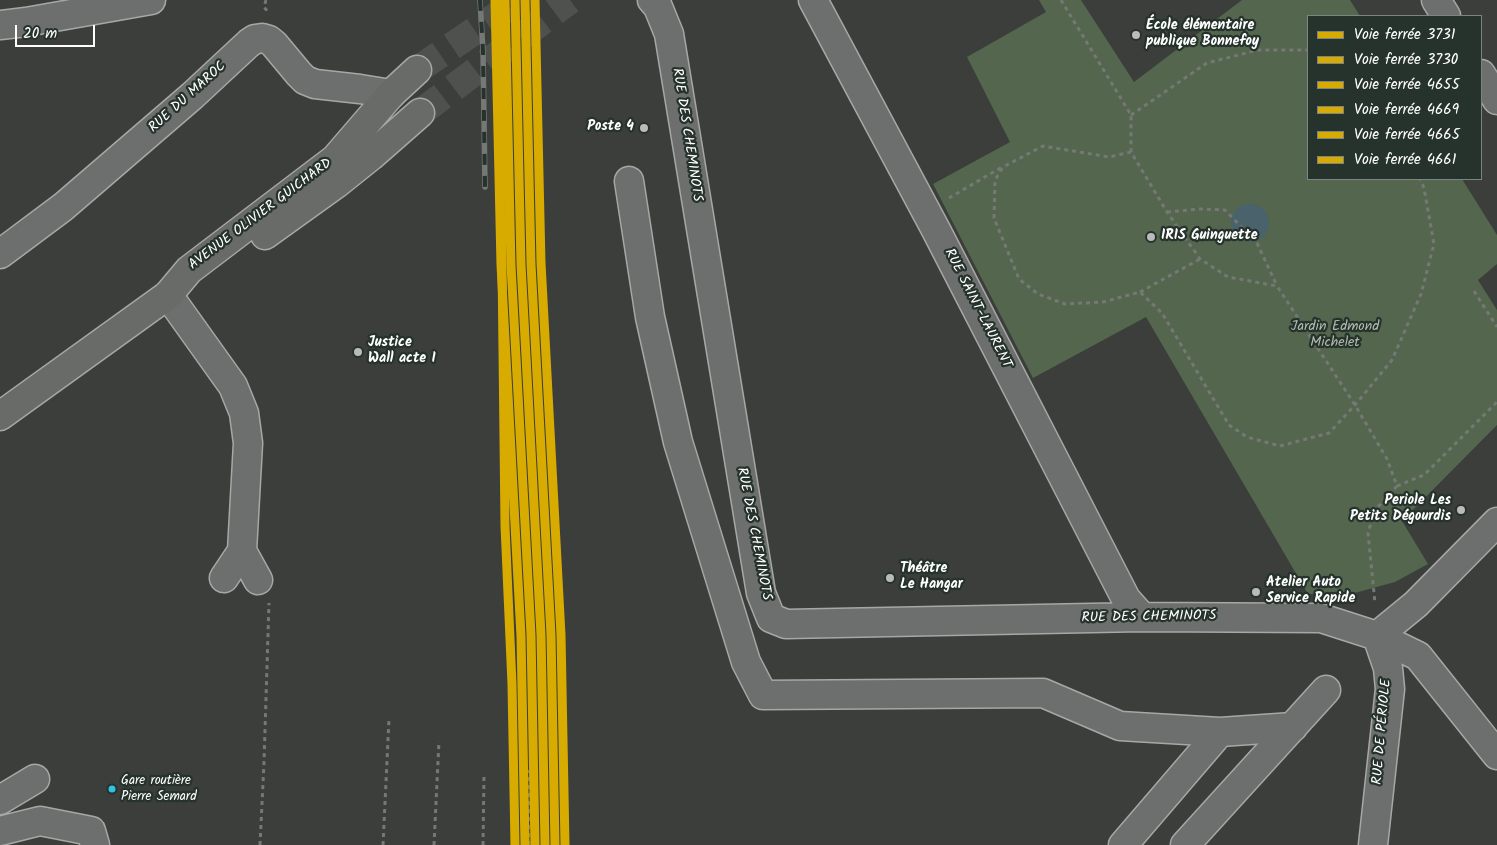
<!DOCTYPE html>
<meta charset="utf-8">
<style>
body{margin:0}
#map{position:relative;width:1497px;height:845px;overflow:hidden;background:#3b3e3a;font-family:Kalam,sans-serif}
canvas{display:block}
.legend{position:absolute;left:1307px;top:15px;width:175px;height:165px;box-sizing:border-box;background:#26332d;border:1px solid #7d8581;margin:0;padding:6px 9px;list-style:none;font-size:15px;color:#fff}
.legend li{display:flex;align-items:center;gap:10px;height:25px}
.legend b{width:25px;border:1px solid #7d8581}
.scale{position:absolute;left:15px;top:25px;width:80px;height:22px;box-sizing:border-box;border:2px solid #fff;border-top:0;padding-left:6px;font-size:15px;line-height:18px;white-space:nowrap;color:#fff;-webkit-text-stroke:4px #26332d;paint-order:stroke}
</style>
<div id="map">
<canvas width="1497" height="845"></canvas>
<ul class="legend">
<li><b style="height:6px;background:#d8ab00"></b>Voie ferrée 3731</li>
<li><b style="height:6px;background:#d8ab00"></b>Voie ferrée 3730</li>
<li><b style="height:6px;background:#d8ab00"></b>Voie ferrée 4655</li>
<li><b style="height:6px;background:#d8ab00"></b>Voie ferrée 4669</li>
<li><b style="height:6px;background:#d8ab00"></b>Voie ferrée 4665</li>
<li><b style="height:6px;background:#d8ab00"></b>Voie ferrée 4661</li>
</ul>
<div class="scale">20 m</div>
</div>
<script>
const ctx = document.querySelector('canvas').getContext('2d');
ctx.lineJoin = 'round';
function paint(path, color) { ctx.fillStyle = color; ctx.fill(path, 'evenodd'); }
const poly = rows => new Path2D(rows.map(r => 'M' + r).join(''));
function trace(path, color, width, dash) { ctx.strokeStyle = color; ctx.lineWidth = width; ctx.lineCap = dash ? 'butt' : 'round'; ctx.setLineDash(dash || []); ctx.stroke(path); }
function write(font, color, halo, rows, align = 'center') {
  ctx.font = font + ' Kalam,sans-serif'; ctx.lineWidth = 4.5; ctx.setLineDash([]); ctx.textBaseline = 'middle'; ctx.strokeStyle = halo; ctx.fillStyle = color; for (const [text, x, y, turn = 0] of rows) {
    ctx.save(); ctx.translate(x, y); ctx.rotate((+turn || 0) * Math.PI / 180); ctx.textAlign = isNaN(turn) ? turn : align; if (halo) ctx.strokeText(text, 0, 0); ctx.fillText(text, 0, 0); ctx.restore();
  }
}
const green = poly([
 [1039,0,1081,0,1134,82,1242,0,1350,0,1360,16,1308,16,1308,179,1462,179,1497,235,1497,264,1478,280,1497,310,1497,425,1402,521,1428,564,1395,582,1351,594,1308,594,1146,317,1033,378,933,184,1010,142,967,57,1046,12]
]);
const water = poly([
 '1231 223a19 19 0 1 1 38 0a19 19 0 1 1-38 0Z'
]);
const majorTunnel = poly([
 [417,70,520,0],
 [420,113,570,0]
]);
const path = poly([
 [266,0,264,7,268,12],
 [1061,0,1131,115,1131,152,1167,212,1200,259,1228,277,1277,286,1355,405,1387,459,1397,486,1375,510,1368,533,1375,603],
 [1131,115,1207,63,1258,50,1308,50],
 [1131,152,1109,157,1043,146,1003,167,995,180,994,218,1019,279,1038,294,1065,304,1103,302,1140,292,1162,313,1229,425,1247,437,1280,446,1329,433,1355,405,1392,360,1421,294,1434,244,1424,188,1420,179],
 [949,198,1002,167],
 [1167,212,1200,209,1225,210,1257,243,1277,286],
 [1474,291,1497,327],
 [1140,292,1200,259],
 [1397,486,1424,475,1497,402],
 [260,845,264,762,269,603],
 [383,845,389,719],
 [434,845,439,741],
 [483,845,484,774],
 [529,845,529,770]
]);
const minor = poly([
 [652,0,658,7,669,34,761,593,771,618,786,624,1142,617,1321,618,1377,636,1418,656,1497,755],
 [813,0,936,230,1126,599,1142,617],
 [1436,0,1446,16],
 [0,25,26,22,151,0],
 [1481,74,1497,100],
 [629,181,650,317,678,442,746,662,763,695,1043,693,1120,726,1220,732,1293,727],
 [0,254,63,207,192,96,249,43,255,39,262,38,269,40,274,44,299,74,305,80,315,84,360,89,391,94],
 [168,295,233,386,244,413,248,443,242,551,224,578],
 [242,551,258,580],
 [1377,636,1416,604,1497,522],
 [0,800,35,779],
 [0,831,40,821,91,831,95,845],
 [1123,845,1220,732],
 [1185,845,1326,690],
 [1373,845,1390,689,1388,668,1377,636]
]);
const major = poly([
 [265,235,336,184,371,156,420,113],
 [0,416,168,295,189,270,335,159,391,94,417,70]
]);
const rail = poly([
 [480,0,483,51,485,187]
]);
const rail1 = poly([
 [515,0,521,264,541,635,545,845]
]);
const rail2 = poly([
 [499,0,505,526,512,684,515,845]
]);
const rail3 = poly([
 [505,0,511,265,531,635,535,845]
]);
const rail4 = poly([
 [525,0,531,264,551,635,555,845]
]);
const rail5 = poly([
 [495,0,501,265,521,636,525,845]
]);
const rail6 = poly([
 [535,0,541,263,561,635,565,845]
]);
const markers = [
 [1136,35,5,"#babbba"],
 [644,128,5,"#babbba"],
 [1151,237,5,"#babbba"],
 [358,352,5,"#babbba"],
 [1461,510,5,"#babbba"],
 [890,578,5,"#babbba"],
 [1256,592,5,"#babbba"],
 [112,789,4.5,"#33c2e2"]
];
const busNames = [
 ["Gare routière",121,782],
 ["Pierre Semard",121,798]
];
const poiNames = [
 ["École élémentaire",1146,27],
 ["publique Bonnefoy",1146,43],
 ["Poste 4",634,128,"right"],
 ["IRIS Guinguette",1161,237],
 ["Justice",368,344],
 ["Wall acte I",368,360],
 ["Periole Les",1451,502,"right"],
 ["Petits Dégourdis",1451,518,"right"],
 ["Théâtre",900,570],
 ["Le Hangar",900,586],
 ["Atelier Auto",1266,584],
 ["Service Rapide",1266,600]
];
const streetNames = [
 ["RUE DU MAROC",188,98,-42],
 ["RUE DES CHEMINOTS",686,135,81],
 ["AVENUE OLIVIER GUICHARD",261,215,-37],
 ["RUE SAINT-LAURENT",977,309,63],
 ["RUE DES CHEMINOTS",753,534,79],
 ["RUE DES CHEMINOTS",1149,618,-1],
 ["RUE DE PÉRIOLE",1383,732,-85]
];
const parkNames = [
 ["Jardin Edmond",1335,328],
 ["Michelet",1335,344]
];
paint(green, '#54664d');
paint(water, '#4a626c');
trace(majorTunnel, '#4f514e', 28, [28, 14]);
trace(minor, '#a7a8a6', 31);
trace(major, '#a7a8a6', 31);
trace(path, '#767876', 3, [4, 4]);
trace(minor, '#6c6f6d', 28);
trace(major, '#696b68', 28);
trace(rail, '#767876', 5.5);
trace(rail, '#26332d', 4, [11]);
trace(rail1, '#d8ab00', 9);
trace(rail2, '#d8ab00', 9);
trace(rail3, '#d8ab00', 9);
trace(rail4, '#d8ab00', 9);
trace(rail5, '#d8ab00', 9);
trace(rail6, '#d8ab00', 9);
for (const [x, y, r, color] of markers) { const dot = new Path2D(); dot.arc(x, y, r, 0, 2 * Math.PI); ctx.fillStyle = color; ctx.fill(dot); trace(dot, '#26332d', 2); }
write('13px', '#fff', '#26332d', busNames, 'left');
write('bold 14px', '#fff', '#26332d', poiNames, 'left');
write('14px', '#fff', '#26332d', streetNames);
write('14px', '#b4bdb0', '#26332d', parkNames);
</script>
